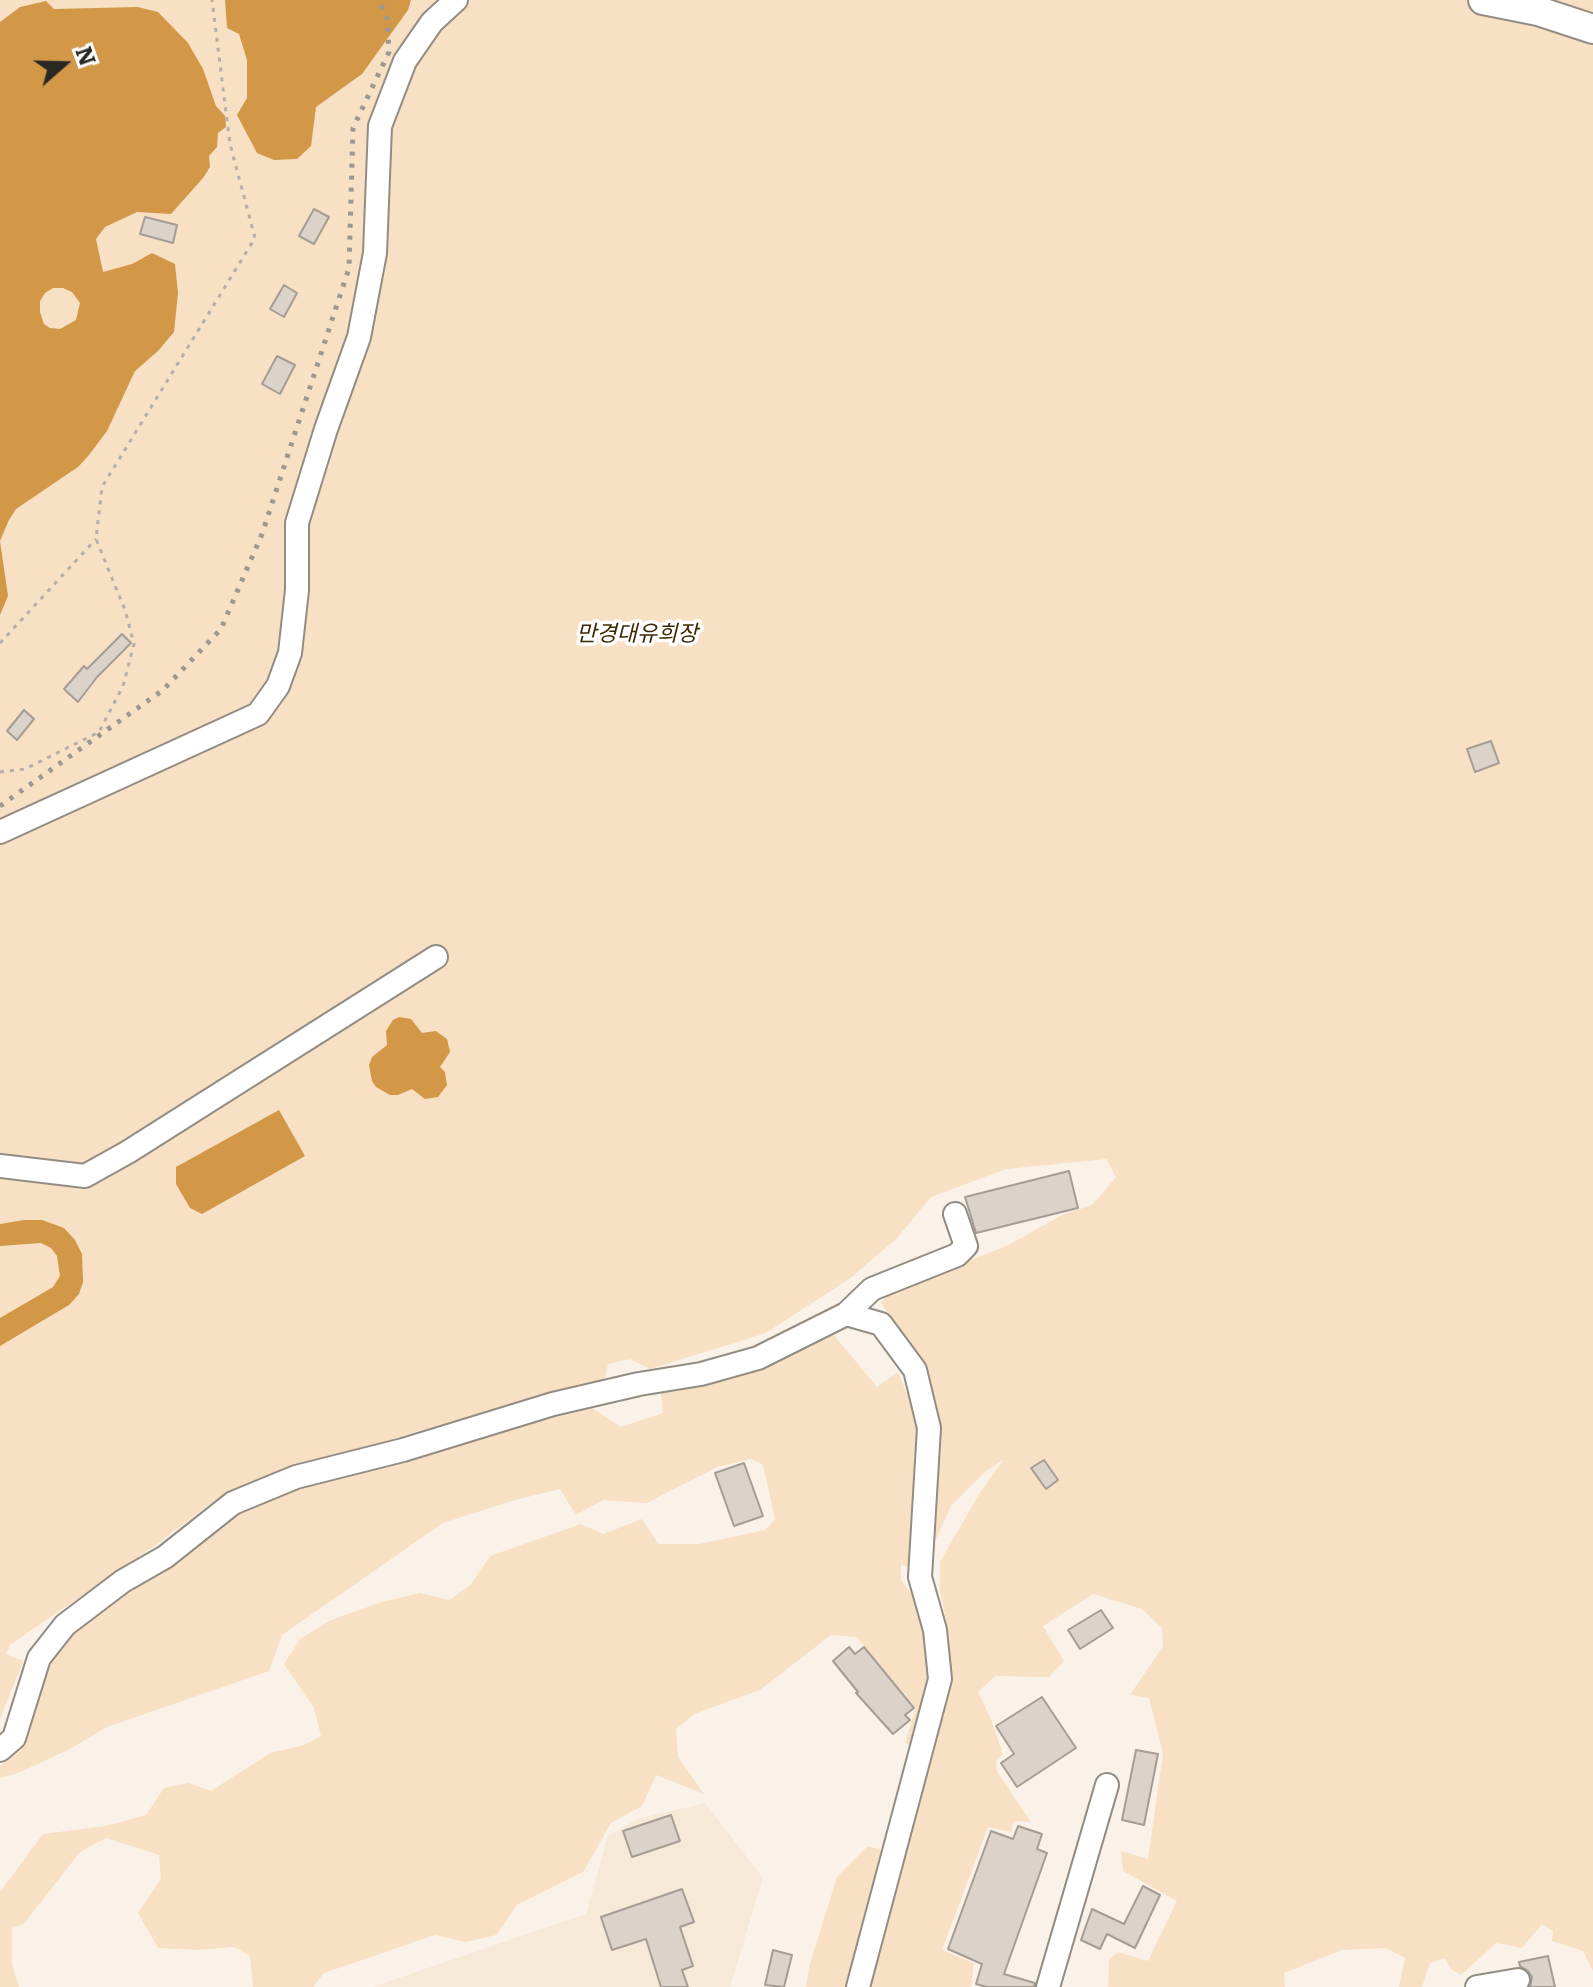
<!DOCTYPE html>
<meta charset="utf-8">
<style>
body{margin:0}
#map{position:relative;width:1593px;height:1987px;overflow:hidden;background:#faf2e8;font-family:Literata,serif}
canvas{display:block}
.north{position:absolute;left:24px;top:24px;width:80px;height:80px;-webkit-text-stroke:6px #fff;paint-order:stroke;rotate:70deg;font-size:22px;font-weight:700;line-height:32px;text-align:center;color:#2b2824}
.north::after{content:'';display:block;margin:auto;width:28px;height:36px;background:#2b2824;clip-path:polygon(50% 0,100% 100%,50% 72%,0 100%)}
</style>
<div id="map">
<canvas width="1593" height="1987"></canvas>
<div class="north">N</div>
</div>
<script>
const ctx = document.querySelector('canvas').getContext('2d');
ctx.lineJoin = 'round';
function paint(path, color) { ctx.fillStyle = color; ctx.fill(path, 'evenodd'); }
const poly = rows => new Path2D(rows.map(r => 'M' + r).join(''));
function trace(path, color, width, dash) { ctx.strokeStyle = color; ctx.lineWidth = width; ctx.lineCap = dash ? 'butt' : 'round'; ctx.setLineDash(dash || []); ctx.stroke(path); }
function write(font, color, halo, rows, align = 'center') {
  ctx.font = font + ' Literata,"Noto Sans KR",serif'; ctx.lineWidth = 7; ctx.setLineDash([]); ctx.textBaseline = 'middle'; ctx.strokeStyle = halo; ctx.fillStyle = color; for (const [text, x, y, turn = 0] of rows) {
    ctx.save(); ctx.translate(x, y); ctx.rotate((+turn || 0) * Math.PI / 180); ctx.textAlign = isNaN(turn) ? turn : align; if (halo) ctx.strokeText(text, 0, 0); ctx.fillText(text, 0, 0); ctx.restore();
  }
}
const built = poly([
 [705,1803,763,1878,730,1987,372,1987,586,1914,608,1836,637,1819]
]);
const green = poly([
 [0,0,1593,0,1593,1971,1583,1951,1552,1941,1553,1931,1542,1924,1522,1948,1496,1943,1461,1975,1452,1970,1445,1958,1430,1963,1422,1987,1399,1987,1405,1958,1386,1948,1342,1950,1284,1973,1285,1987,1108,1987,1109,1960,1118,1952,1148,1961,1177,1901,1123,1871,1121,1851,1148,1859,1163,1754,1149,1698,1130,1695,1163,1646,1162,1628,1142,1609,1093,1594,1043,1626,1064,1661,1049,1677,995,1676,978,1692,991,1719,1003,1754,996,1761,997,1771,1031,1822,1014,1821,1011,1832,988,1827,942,1950,974,1963,971,1987,866,1987,933,1727,951,1683,949,1636,940,1591,940,1562,979,1494,1004,1459,985,1472,951,1506,929,1554,939,1424,920,1361,881,1303,895,1285,945,1270,1009,1245,1062,1215,1092,1205,1116,1177,1106,1159,1006,1169,931,1197,897,1238,852,1277,766,1333,650,1369,630,1359,608,1364,604,1382,421,1430,266,1480,215,1500,157,1544,10,1645,6,1654,23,1661,0,1719],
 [833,1334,877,1387,898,1372,917,1418,921,1462,913,1570,901,1564,901,1580,924,1611,932,1661,930,1696,913,1747,905,1743,916,1708,857,1637,831,1635,760,1690,694,1714,676,1729,678,1757,704,1794,656,1775,642,1806,611,1823,583,1872,517,1905,496,1935,466,1942,435,1935,324,1973,313,1987,253,1987,250,1956,234,1947,198,1950,158,1948,138,1913,161,1879,159,1855,106,1838,80,1852,23,1925,12,1927,12,1964,19,1987,0,1987,0,1892,43,1834,106,1826,146,1815,164,1788,189,1783,211,1791,270,1753,304,1745,321,1736,314,1708,284,1664,300,1639,331,1620,382,1602,420,1593,450,1600,471,1584,490,1556,581,1524,603,1534,642,1519,658,1544,699,1544,765,1530,775,1519,763,1465,751,1459,717,1467,647,1503,603,1500,576,1515,560,1489,515,1500,443,1523,282,1635,269,1671,107,1727,68,1750,16,1774,0,1778,0,1766,21,1751,44,1673,66,1635,235,1513,336,1476,586,1404,621,1427,663,1413,661,1392,778,1362],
 [868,1846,881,1850,848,1987,806,1987,809,1967,837,1877]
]);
const water = poly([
 [225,0,411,0,408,10,362,74,316,107,311,146,297,159,274,160,257,153,237,115,247,98,247,60,239,34,227,28],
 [46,1,54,9,138,7,158,12,188,43,203,69,216,106,225,116,226,127,218,133,217,147,209,156,210,167,203,178,171,214,137,212,105,227,96,239,103,272,132,264,152,253,175,264,178,293,174,332,158,351,135,371,107,431,89,455,78,467,16,509,9,520,0,541,8,596,0,615,0,22,20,7],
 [53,288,63,288,72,292,80,303,76,320,60,329,50,328,44,324,40,312,40,301,45,293],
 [399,1017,411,1019,422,1033,436,1031,447,1039,450,1052,440,1067,445,1072,447,1085,438,1097,425,1099,412,1089,398,1095,390,1095,376,1087,372,1081,369,1065,372,1057,387,1045,386,1031,393,1020],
 [279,1110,305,1156,202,1214,190,1208,176,1184,176,1167],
 [24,1220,42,1220,64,1228,75,1240,82,1254,83,1282,79,1294,69,1305,0,1346,0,1318,53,1287,60,1276,57,1256,51,1248,41,1243,0,1246,0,1224]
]);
const building = poly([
 [314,209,329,217,314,244,299,236,314,209],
 [145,217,177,225,173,243,140,234,145,217],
 [284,285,297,293,284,317,270,309,284,285],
 [277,356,295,365,280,394,262,384,277,356],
 [122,634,131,643,97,677,78,702,64,689,84,666,87,669,122,634],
 [24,710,34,719,17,740,7,731,24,710],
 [1491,741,1499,763,1475,772,1467,749,1491,741],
 [1069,1171,1078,1208,976,1233,965,1197,1069,1171],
 [1044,1460,1058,1480,1046,1489,1031,1468,1044,1460],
 [744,1463,763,1516,734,1526,715,1473,744,1463],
 [1101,1610,1113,1628,1080,1649,1068,1630,1101,1610],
 [849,1647,855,1654,864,1647,914,1708,905,1715,910,1720,893,1734,856,1693,858,1692,833,1661,849,1647],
 [1042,1697,1076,1748,1017,1787,1001,1763,1014,1754,996,1726,1042,1697],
 [1136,1750,1158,1754,1144,1825,1122,1820,1136,1750],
 [671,1815,680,1841,632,1857,623,1831,671,1815],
 [1018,1826,1042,1834,1037,1849,1047,1853,1004,1974,1035,1983,1034,1987,987,1987,976,1984,982,1964,948,1949,991,1831,1013,1839,1018,1826],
 [1143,1886,1160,1895,1135,1948,1107,1934,1100,1949,1081,1940,1092,1909,1124,1924,1143,1886],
 [682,1889,694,1922,680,1927,693,1966,682,1970,688,1987,661,1987,646,1939,612,1950,601,1917,682,1889],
 [773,1950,792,1955,784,1987,765,1985,773,1950],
 [1548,1956,1555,1987,1530,1987,1532,1977,1528,1971,1520,1966,1519,1962,1548,1956]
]);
const path = poly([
 [0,643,96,539],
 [0,772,25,769,99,732,123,686,134,644,125,610,96,539,102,487,255,238,230,144,212,0]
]);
const minor = poly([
 [0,832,258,714,278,686,290,653,297,590,297,523,326,429,359,337,375,253,380,126,405,61,432,22,456,0],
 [0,1166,85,1176,128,1152,436,957],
 [846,1314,881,1324,915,1370,929,1428,920,1577,935,1630,940,1679,858,1987],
 [0,1750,14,1738,39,1658,65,1625,123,1581,165,1557,233,1503,296,1477,403,1450,553,1404,639,1384,701,1374,758,1358,846,1314,872,1289,957,1255,966,1246,955,1214],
 [1048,1987,1107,1785],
 [1477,1987,1518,1980]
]);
const major = poly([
 [1483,0,1538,11,1593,29]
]);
const rail = poly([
 [0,806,163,690,221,629,262,534,349,268,353,128,389,52,387,18,379,0]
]);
const parkNames = [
 ["만경대유희장",637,635]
];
paint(built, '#f6e9d8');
paint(green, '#f7e0c4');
paint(water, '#d29847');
paint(building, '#dbd3c9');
trace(building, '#a59d94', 2);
trace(minor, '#938c83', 26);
trace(major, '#938c83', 32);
trace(path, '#b5afa7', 3, [4, 6]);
trace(minor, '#fff', 22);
trace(major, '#fff', 28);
trace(rail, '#9c978f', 5, [4, 8]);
write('italic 22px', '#3e2703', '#fff', parkNames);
</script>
